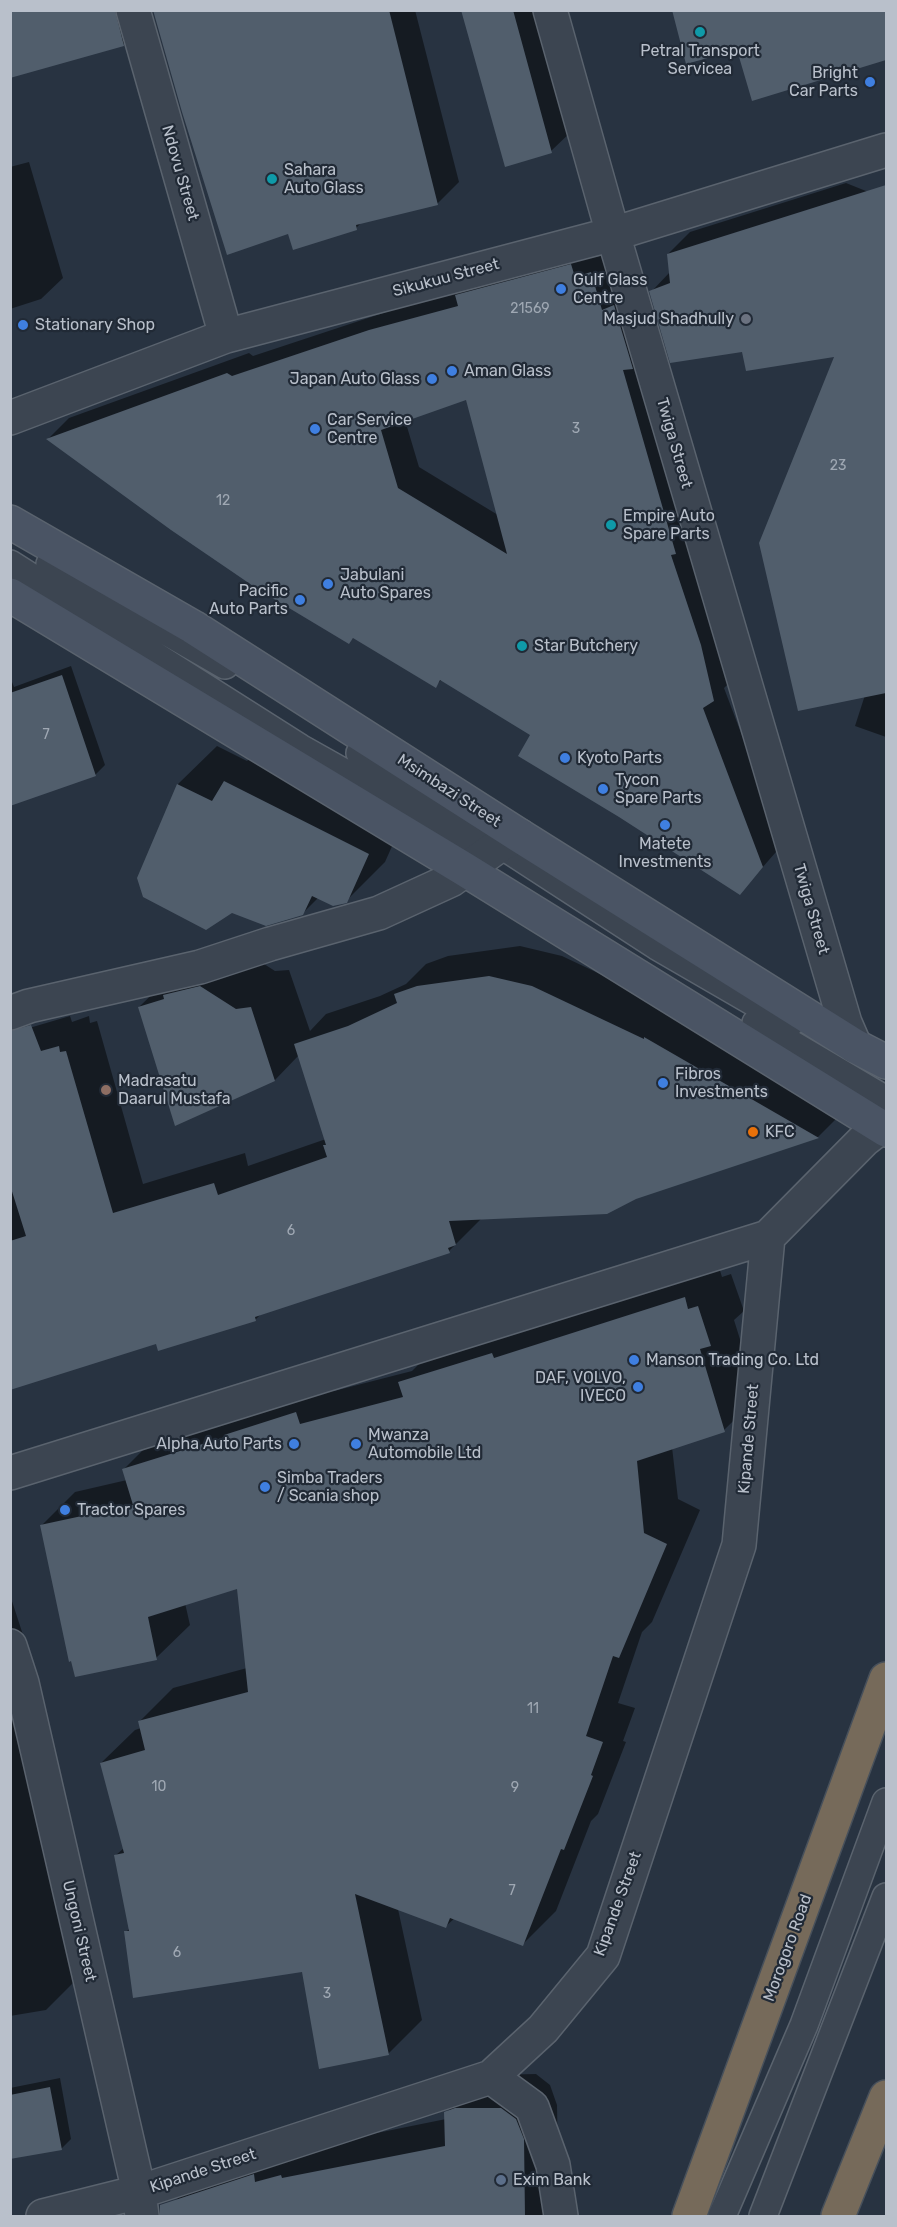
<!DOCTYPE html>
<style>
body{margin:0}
#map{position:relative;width:897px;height:2227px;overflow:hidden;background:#283341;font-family:Rubik,sans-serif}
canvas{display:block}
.frame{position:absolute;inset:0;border:12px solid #b9c0cb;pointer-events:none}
</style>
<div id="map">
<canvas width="897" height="2227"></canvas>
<div class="frame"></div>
</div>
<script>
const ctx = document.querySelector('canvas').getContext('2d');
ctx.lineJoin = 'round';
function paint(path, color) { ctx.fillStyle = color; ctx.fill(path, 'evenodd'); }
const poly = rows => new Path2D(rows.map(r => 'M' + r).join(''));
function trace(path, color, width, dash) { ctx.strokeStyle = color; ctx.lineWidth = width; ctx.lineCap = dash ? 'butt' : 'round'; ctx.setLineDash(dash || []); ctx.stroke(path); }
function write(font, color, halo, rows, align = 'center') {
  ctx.font = font + ' Rubik,sans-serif'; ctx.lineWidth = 4.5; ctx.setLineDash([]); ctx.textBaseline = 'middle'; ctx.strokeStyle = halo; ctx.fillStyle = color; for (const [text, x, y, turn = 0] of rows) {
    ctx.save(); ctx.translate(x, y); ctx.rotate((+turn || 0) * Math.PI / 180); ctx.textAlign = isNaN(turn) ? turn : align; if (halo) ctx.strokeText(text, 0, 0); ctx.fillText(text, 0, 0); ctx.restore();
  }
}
const shadow = poly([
 [10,10,141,10,144,23,123,44],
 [154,10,415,10,459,182,438,203,363,221,356,228,289,232],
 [463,10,540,10,573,130,551,151],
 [674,10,886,10,886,59,753,99,738,49],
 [29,162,63,278,41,299,10,309,10,167],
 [846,183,886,199,886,737,855,726,865,695,836,355,744,350,651,292,670,272,668,254,690,232],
 [592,244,596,257,612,252,734,678,724,688,783,844,740,893,532,735,442,679,435,687,354,637,349,642,48,439,69,418,249,353,253,356],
 [467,398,498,515,419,467,405,420],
 [71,666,105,765,95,775,10,804,10,677,14,687],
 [264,744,406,815,385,862,346,901,318,898,302,914,139,879,178,784,217,746,247,761],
 [520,946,562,956,674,1009,848,1107,818,1137,635,1198,482,1218,449,1251,261,1314,256,1319,159,1349,157,1342,10,1389,10,1037,19,1031,70,1016,72,1022,89,1016,90,1023,97,1021,143,1184,245,1153,248,1166,326,1139,299,1055,275,1080,139,1007,178,969,239,948,275,971,289,970,310,1031,326,1014,380,996,406,984,426,964,448,956],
 [718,1264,722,1277,731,1274,744,1311,734,1320,758,1397,724,1430,672,1447,678,1499,700,1510,652,1622,642,1632,618,1703,635,1708,623,1741,626,1742,598,1814,591,1821,556,1911,523,1944,455,1918,446,1926,398,1909,422,2020,388,2054,303,1971,126,1932,130,1928,116,1855,124,1848,101,1763,135,1730,141,1728,140,1721,173,1688,247,1668,238,1587,185,1603,190,1625,156,1658,41,1526,75,1492,127,1480,124,1469,158,1435,330,1379,334,1391,412,1371,434,1349],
 [10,1595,24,1638,76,1980,46,2010,10,2016],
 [536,2074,550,2085,557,2105,559,2213,556,2216,178,2216,175,2201,209,2167,446,2119,446,2113,480,2078,490,2075],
 [60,2078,71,2139,62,2148,10,2158,10,2088]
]);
const building = poly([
 [10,10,115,10,124,46,10,78],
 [153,10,389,10,438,205,356,225,357,230,293,250,288,234,227,255,182,112],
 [461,10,513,10,552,153,505,167],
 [672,10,886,10,886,60,752,101,737,50,686,64],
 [886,185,886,693,798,711,759,543,834,357,746,371,742,352,670,363,649,291,670,283,667,254],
 [571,264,575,277,591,272,602,310,614,305,633,369,623,370,676,554,671,555,701,645,714,701,703,708,763,867,740,895,619,817,518,756,530,735,440,680,436,688,353,638,349,644,259,590,171,530,46,439,227,373,232,376,369,330,458,306,455,295],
 [466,400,507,554,398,488,381,430],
 [62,675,96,776,10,806,10,693],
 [224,781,369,854,347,903,333,906,312,896,303,915,266,926,232,913,206,930,143,897,137,878,177,784,212,801],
 [489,976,532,986,644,1039,644,1037,819,1138,636,1199,607,1214,449,1221,456,1245,448,1248,450,1253,255,1317,256,1321,158,1351,156,1344,10,1390,10,1241,26,1236,10,1185,10,1031,31,1025,41,1051,59,1046,60,1052,66,1051,113,1213,214,1183,218,1195,327,1157,323,1145,326,1145,294,1044,348,1026,397,1003,394,994,417,986],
 [200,986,236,1009,251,1007,275,1081,175,1126,138,1007,164,999,163,995],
 [685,1297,688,1309,698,1306,711,1346,700,1349,725,1432,637,1461,644,1533,667,1544,619,1658,613,1656,586,1736,603,1742,591,1775,593,1776,564,1850,561,1849,523,1946,450,1918,446,1928,355,1894,389,2055,319,2069,302,1972,133,1998,124,1931,129,1931,114,1855,124,1853,100,1763,145,1750,138,1721,248,1692,237,1589,148,1617,157,1660,75,1677,71,1661,69,1662,40,1525,133,1505,122,1469,225,1437,224,1435,296,1412,300,1424,403,1397,398,1382,492,1353,494,1358],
 [50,2087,62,2150,10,2159,10,2095],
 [455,2108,501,2108,516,2119,524,2139,525,2217,160,2217,160,2205,254,2174,255,2182,281,2175,282,2178,445,2146,444,2112]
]);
const lane = poly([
 [10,564,300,748,464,840],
 [50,564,225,665],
 [360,753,657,946,790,1023],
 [756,1023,886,1100],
 [722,2216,804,2025,886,1802],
 [763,2216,886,1897]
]);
const street = poly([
 [133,10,226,336],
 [550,10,613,234,845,1023,855,1046],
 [10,418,226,336,613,234,886,150],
 [10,1013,29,1006,200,967,270,944,379,913,451,880,501,844,520,836],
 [10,1473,768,1237,864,1140,886,1123],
 [10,1646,22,1683,139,2192,142,2216],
 [491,2077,532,2107,553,2165,561,2216],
 [43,2216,139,2192,491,2077,543,2029,603,1956,739,1545,768,1237]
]);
const secondary = poly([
 [10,522,193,627,520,836,855,1046,886,1062],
 [10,595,464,869,886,1130]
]);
const highway = poly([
 [689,2216,886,1679],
 [838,2216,886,2097]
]);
const markers = [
 [700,32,6,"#0f9aa8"],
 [870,82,6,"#3f7fe0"],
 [272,179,6,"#0f9aa8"],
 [561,289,6,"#3f7fe0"],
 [746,319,6,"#6b7280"],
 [23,325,6,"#3f7fe0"],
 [452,371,6,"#3f7fe0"],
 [432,379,6,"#3f7fe0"],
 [315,429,6,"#3f7fe0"],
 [611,525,6,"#0f9aa8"],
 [328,584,6,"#3f7fe0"],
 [300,600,6,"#3f7fe0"],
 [522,646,6,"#0f9aa8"],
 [565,758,6,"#3f7fe0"],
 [603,789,6,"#3f7fe0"],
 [665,825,6,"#3f7fe0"],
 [663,1083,6,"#3f7fe0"],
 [106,1090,6,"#8d6e63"],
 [753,1132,6,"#e8710a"],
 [634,1360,6,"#3f7fe0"],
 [638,1387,6,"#3f7fe0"],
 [294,1444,6,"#3f7fe0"],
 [356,1444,6,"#3f7fe0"],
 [265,1487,6,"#3f7fe0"],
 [65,1510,6,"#3f7fe0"],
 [501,2180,6,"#5c6f8a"]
];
const numberNames = [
 ["21569",530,309],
 ["3",576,429],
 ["23",838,466],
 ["12",223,501],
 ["7",46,735],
 ["6",291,1231],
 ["11",533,1709],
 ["10",159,1787],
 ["9",515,1788],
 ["7",512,1891],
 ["6",177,1953],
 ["3",327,1994]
];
const poiNames = [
 ["Petral Transport",700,51,"center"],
 ["Servicea",700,69,"center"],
 ["Bright",858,73,"right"],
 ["Car Parts",858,91,"right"],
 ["Sahara",284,170],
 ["Auto Glass",284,188],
 ["Gulf Glass",573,280],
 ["Centre",573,298],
 ["Masjud Shadhully",734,319,"right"],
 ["Stationary Shop",35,325],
 ["Aman Glass",464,371],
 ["Japan Auto Glass",420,379,"right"],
 ["Car Service",327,420],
 ["Centre",327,438],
 ["Empire Auto",623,516],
 ["Spare Parts",623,534],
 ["Jabulani",340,575],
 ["Auto Spares",340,593],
 ["Pacific",288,591,"right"],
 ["Auto Parts",288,609,"right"],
 ["Star Butchery",534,646],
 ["Kyoto Parts",577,758],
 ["Tycon",615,780],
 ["Spare Parts",615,798],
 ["Matete",665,844,"center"],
 ["Investments",665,862,"center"],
 ["Fibros",675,1074],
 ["Investments",675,1092],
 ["Madrasatu",118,1081],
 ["Daarul Mustafa",118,1099],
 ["KFC",765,1132],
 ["Manson Trading Co. Ltd",646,1360],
 ["DAF, VOLVO,",626,1378,"right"],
 ["IVECO",626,1396,"right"],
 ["Mwanza",368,1435],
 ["Automobile Ltd",368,1453],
 ["Alpha Auto Parts",282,1444,"right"],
 ["Simba Traders",277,1478],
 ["/ Scania shop",277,1496],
 ["Tractor Spares",77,1510],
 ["Exim Bank",513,2180]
];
const streetNames = [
 ["Ndovu Street",180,173,74],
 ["Sikukuu Street",446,278,-15],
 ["Twiga Street",674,443,74],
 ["Msimbazi Street",449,791,33],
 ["Twiga Street",811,909,74],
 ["Kipande Street",749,1439,-85],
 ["Kipande Street",618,1904,-70],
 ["Ungoni Street",79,1931,77],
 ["Morogoro Road",788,1948,-70],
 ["Kipande Street",203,2171,-18]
];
paint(shadow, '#0007');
paint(building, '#515e6c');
trace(lane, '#5a636e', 30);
trace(street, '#5a636e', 36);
trace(secondary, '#5a636e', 36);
trace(highway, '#47505b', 36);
trace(lane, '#3c4551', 27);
trace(street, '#3c4551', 33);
trace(secondary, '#4a5464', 33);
trace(highway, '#766a5a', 33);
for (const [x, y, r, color] of markers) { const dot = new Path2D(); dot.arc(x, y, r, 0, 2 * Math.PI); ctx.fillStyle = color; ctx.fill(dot); trace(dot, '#212a36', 2); }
write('14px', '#9fa8b3', null, numberNames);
write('16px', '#b9c0cb', '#212a36', poiNames, 'left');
write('16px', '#b9c0cb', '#212a36', streetNames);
</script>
